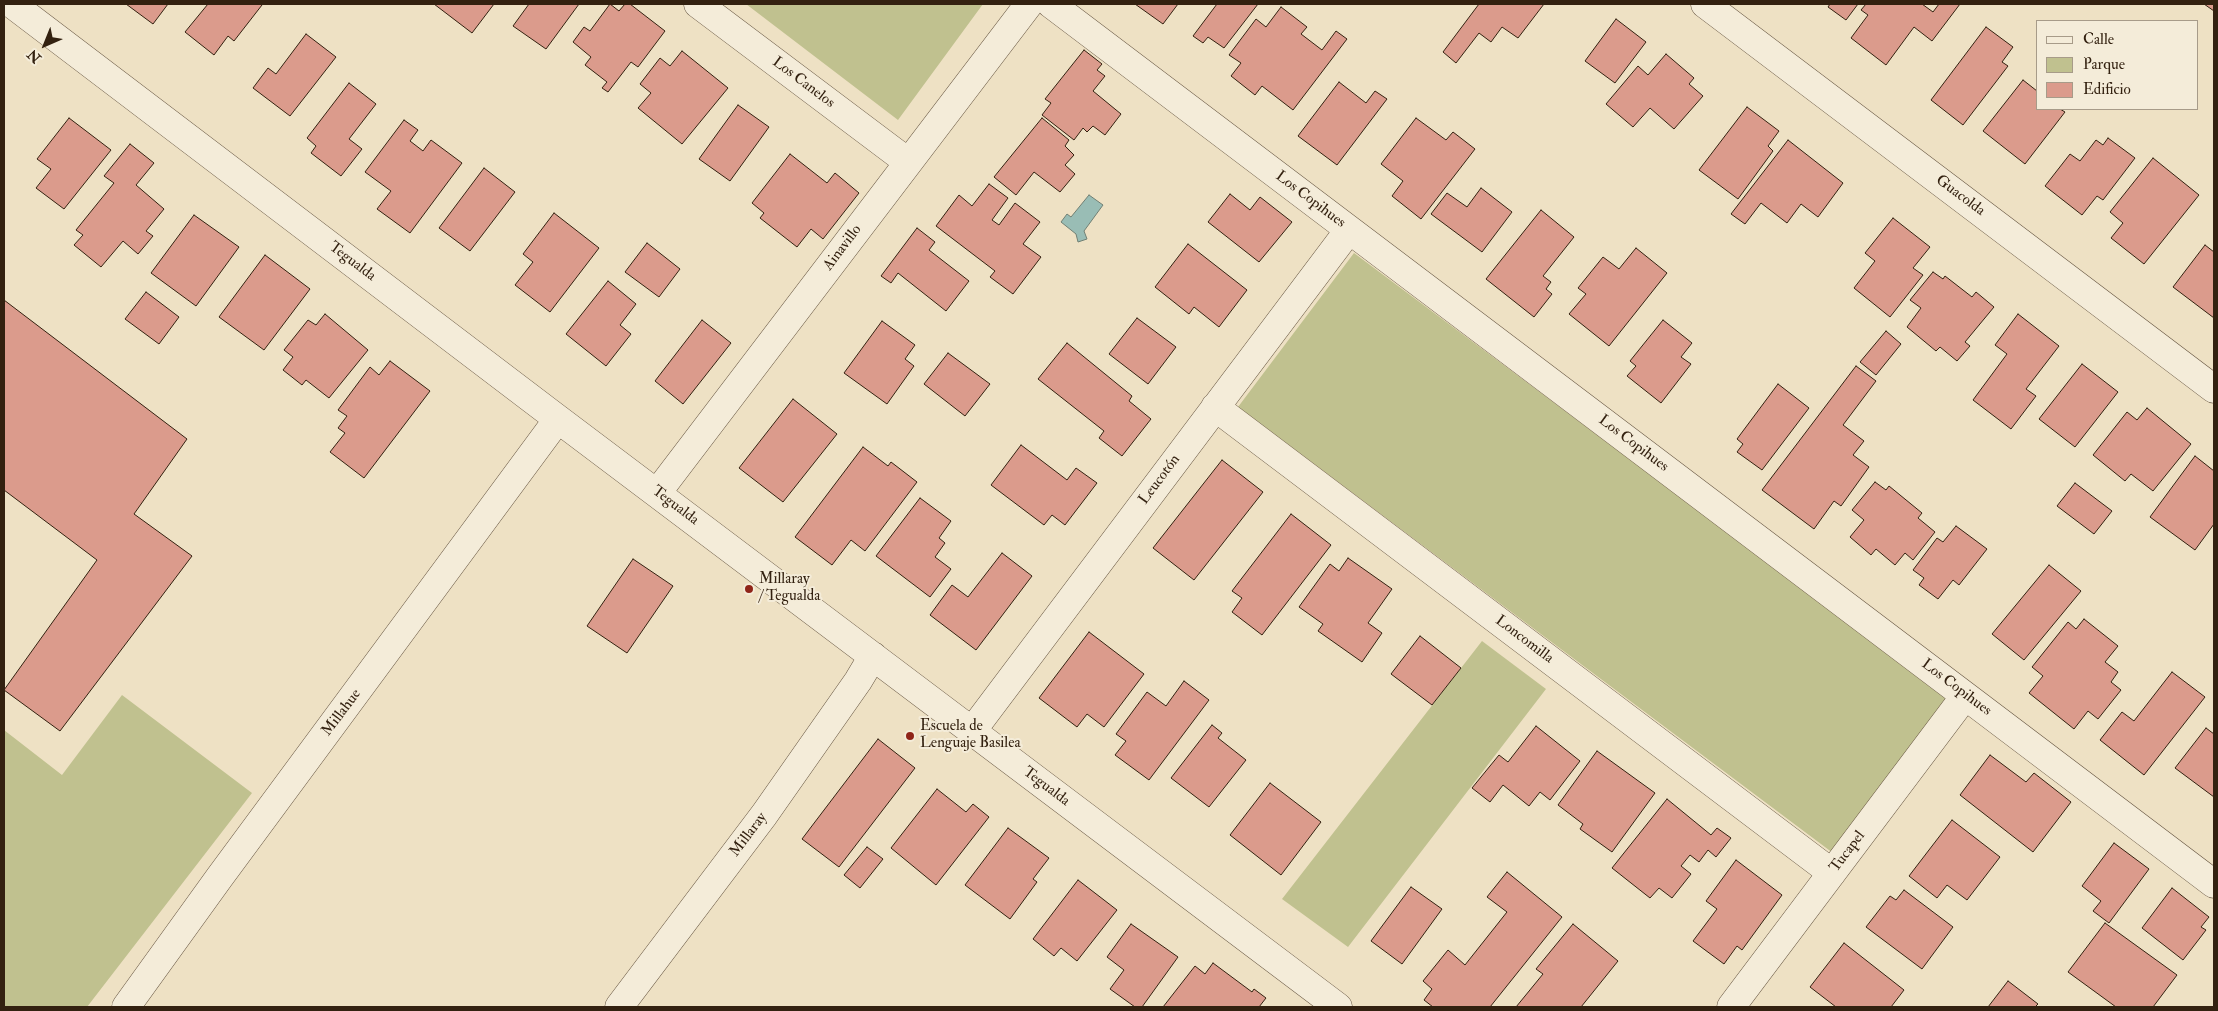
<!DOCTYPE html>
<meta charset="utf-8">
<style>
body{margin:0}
#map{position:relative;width:2218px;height:1011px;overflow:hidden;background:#eee1c4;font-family:"IM FELL Double Pica",serif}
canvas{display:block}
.frame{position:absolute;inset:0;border:5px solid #332110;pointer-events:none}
.legend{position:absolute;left:2036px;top:20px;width:162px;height:90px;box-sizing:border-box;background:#f4ecd9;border:1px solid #a79b89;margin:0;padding:6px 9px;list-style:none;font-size:15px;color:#332110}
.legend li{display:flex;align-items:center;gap:10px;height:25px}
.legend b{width:25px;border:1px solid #a79b89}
.north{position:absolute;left:20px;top:20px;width:50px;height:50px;-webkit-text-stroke:4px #f4ecd9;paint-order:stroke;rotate:224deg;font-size:14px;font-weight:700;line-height:20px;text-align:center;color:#332110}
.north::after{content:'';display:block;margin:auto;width:18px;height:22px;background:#332110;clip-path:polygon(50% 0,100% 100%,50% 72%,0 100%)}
</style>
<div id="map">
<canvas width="2218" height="1011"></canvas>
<div class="frame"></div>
<ul class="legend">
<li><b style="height:6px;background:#f4ecd9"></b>Calle</li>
<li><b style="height:14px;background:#c0c18f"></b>Parque</li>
<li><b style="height:14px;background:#db9b8c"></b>Edificio</li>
</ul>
<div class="north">N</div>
</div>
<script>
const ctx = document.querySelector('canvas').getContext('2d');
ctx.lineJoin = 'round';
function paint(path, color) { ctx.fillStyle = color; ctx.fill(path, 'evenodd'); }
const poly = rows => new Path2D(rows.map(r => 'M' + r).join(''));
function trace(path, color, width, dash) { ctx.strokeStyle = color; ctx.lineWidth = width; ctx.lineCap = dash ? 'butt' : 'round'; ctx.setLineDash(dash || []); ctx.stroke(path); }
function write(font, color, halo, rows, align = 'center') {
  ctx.font = font + ' "IM FELL Double Pica",serif'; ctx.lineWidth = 4; ctx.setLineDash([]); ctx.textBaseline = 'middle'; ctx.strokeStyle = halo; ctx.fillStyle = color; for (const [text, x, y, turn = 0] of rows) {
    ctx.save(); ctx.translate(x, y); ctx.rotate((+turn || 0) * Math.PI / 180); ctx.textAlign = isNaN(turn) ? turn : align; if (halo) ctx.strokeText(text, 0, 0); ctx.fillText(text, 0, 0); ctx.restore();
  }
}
const green = poly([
 [746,4,983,4,898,120],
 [1354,253,1954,702,1837,856,1238,407],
 [1482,641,1546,689,1348,947,1282,899],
 [122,695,252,793,87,1007,4,1007,4,730,62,775]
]);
const water = poly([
 [1089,195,1103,205,1084,231,1087,239,1078,242,1076,234,1061,222,1067,214,1071,217,1089,195]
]);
const building = poly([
 [126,4,168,4,153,24,126,4],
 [208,4,261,4,262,5,234,41,228,36,214,55,185,32,208,4],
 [434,4,494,4,472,33,434,4],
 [529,4,579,4,546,49,513,26,529,4],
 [610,4,619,11,625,4,630,4,665,31,638,67,631,62,608,92,602,88,607,82,585,65,591,57,573,42,584,27,590,31,610,4],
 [1135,4,1178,4,1163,24,1135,4],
 [1217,4,1258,4,1224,48,1208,37,1203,43,1193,36,1217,4],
 [1479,4,1544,4,1518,38,1502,27,1491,42,1479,33,1456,63,1443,52,1479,4],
 [1830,4,1858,4,1846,20,1828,7,1830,4],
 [1866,4,1922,4,1933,12,1939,4,1960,4,1932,41,1914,27,1886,65,1851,38,1868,15,1861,10,1866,4],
 [2204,4,2214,4,2214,11,2204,4],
 [1281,7,1307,27,1301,34,1322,50,1336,31,1347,39,1293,110,1262,86,1255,95,1231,76,1241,63,1229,55,1256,19,1266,27,1281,7],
 [1616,19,1646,42,1615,83,1585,61,1616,19],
 [1986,27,2013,47,2002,62,2008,66,1963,125,1931,100,1986,27],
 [306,34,336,57,290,116,253,88,268,68,276,74,306,34],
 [1084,50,1102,64,1097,70,1105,76,1093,91,1121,114,1105,135,1093,126,1087,132,1083,128,1074,140,1042,115,1051,103,1045,99,1084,50],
 [682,51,728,88,682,144,638,108,651,93,640,84,660,58,670,66,682,51],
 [1666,54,1694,78,1689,84,1703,96,1674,129,1650,108,1633,127,1606,104,1638,66,1648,75,1666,54],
 [2023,80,2037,91,2037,109,2060,109,2065,112,2025,164,1983,131,2023,80],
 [1339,82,1366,103,1375,91,1387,99,1337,165,1298,136,1339,82],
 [349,83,376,104,349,139,362,149,341,176,311,153,316,146,307,138,349,83],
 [738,105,769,127,730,181,699,159,738,105],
 [1747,107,1779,131,1768,146,1773,151,1738,199,1699,170,1747,107],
 [69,118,111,150,64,209,36,188,51,169,37,159,69,118],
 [1042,118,1069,140,1065,146,1074,155,1065,165,1075,174,1060,192,1034,172,1016,195,994,177,1042,118],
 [1416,118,1446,140,1453,132,1475,149,1421,219,1392,196,1403,181,1381,164,1416,118],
 [404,120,418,130,410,141,423,151,431,140,462,163,410,233,377,209,391,191,365,172,404,120],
 [2108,138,2135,158,2103,200,2097,196,2082,215,2045,186,2070,154,2080,161,2096,140,2103,145,2108,138],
 [1788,140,1843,183,1818,217,1801,204,1787,223,1761,203,1745,224,1731,214,1788,140],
 [130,144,154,163,136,185,164,209,146,231,153,236,138,254,123,241,101,267,74,245,83,235,76,230,114,183,104,176,130,144],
 [790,154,827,183,835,173,859,193,823,239,811,229,797,247,760,218,764,213,752,203,790,154],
 [2153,158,2199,195,2144,264,2111,238,2123,223,2110,212,2153,158],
 [484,168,515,192,470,251,439,228,484,168],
 [989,184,1008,198,992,220,999,225,1015,203,1040,222,1023,244,1041,257,1013,294,990,277,995,271,936,226,959,195,972,206,989,184],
 [1481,188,1512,212,1482,252,1431,214,1447,193,1467,207,1481,188],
 [1230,194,1250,210,1260,197,1292,222,1259,262,1208,222,1230,194],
 [1541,210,1574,237,1543,276,1551,282,1546,289,1552,294,1534,317,1486,279,1541,210],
 [554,213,599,248,550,312,515,285,533,262,523,254,554,213],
 [194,215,239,247,196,306,151,273,194,215],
 [1893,218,1930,247,1913,268,1923,275,1890,317,1854,288,1875,261,1865,253,1893,218],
 [917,228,935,242,929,250,969,281,946,311,898,273,891,283,881,276,917,228],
 [647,243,680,269,659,297,625,272,647,243],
 [1188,244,1247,290,1219,327,1194,307,1189,314,1155,287,1188,244],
 [2205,245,2214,252,2214,318,2173,287,2205,245],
 [1636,248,1667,273,1609,346,1569,314,1586,294,1578,288,1603,257,1619,269,1636,248],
 [265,255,310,289,264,350,219,317,265,255],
 [1933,272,1943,279,1945,276,1972,297,1976,292,1994,307,1965,342,1970,346,1957,361,1940,347,1936,351,1907,327,1921,308,1910,300,1933,272],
 [608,281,636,304,620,325,631,334,606,366,566,334,608,281],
 [146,292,179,317,159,344,125,319,146,292],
 [4,300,187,439,134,514,192,556,60,731,4,690,97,560,4,490,4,300],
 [325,314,368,350,329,398,306,380,302,385,283,370,293,357,284,350,308,320,316,325,325,314],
 [2018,314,2059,346,2026,389,2036,396,2011,429,1973,400,2007,354,1995,345,2018,314],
 [1137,318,1176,347,1148,384,1109,354,1137,318],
 [702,320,731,343,683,404,655,381,702,320],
 [1663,320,1692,343,1681,357,1691,364,1661,403,1627,376,1636,366,1630,361,1663,320],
 [882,321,915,345,905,359,914,366,887,404,844,373,882,321],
 [1886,331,1901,344,1876,375,1860,362,1886,331],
 [1067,343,1132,396,1129,401,1151,419,1122,456,1099,438,1104,431,1038,379,1067,343],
 [948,353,990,384,965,416,924,384,948,353],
 [390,361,430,391,364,478,330,452,345,433,338,428,347,416,338,410,370,367,379,375,390,361],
 [2082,364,2118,392,2075,447,2039,419,2082,364],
 [1856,366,1876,381,1843,425,1864,441,1853,455,1869,467,1841,506,1834,501,1814,529,1762,490,1856,366],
 [1778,384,1809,408,1762,470,1737,452,1743,444,1737,439,1778,384],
 [793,399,837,434,783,502,739,468,793,399],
 [2147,408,2191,444,2153,491,2131,474,2125,481,2093,455,2127,412,2137,420,2147,408],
 [1021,445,1067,480,1076,468,1097,483,1065,525,1052,515,1044,525,991,485,1021,445],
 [863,447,888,466,891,462,917,482,865,551,851,540,832,565,795,537,863,447],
 [2195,456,2214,471,2214,524,2195,550,2150,517,2195,456],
 [1222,460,1263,492,1194,580,1153,548,1222,460],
 [1875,482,1886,490,1889,486,1922,513,1918,518,1935,532,1913,560,1905,553,1895,565,1876,549,1871,555,1850,537,1864,520,1852,510,1875,482],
 [2075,483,2112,511,2094,534,2057,506,2075,483],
 [920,498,951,521,939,538,945,543,935,557,951,569,930,597,876,556,920,498],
 [1291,514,1331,545,1262,635,1232,612,1242,598,1232,591,1291,514],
 [1956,526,1987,549,1959,585,1953,580,1938,599,1919,585,1924,578,1913,570,1937,538,1943,542,1956,526],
 [1002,553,1032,576,976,650,930,615,952,585,968,597,1002,553],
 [1348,558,1392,589,1368,623,1382,633,1362,662,1318,631,1323,624,1299,607,1330,564,1339,571,1348,558],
 [633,559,673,586,627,653,587,626,633,559],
 [2049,565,2081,591,2024,660,1992,634,2049,565],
 [2084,619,2118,646,2105,662,2118,672,2111,682,2121,690,2098,719,2088,711,2074,729,2029,693,2043,676,2032,667,2068,622,2076,629,2084,619],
 [1089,632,1144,674,1104,727,1087,714,1077,727,1039,698,1089,632],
 [1420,636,1461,668,1432,705,1391,674,1420,636],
 [2172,672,2205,697,2144,775,2100,740,2122,712,2134,721,2172,672],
 [1184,681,1209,700,1149,780,1115,755,1126,741,1116,734,1147,692,1166,706,1184,681],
 [1212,725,1222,733,1218,738,1246,760,1209,807,1171,778,1212,725],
 [1536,726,1580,761,1550,800,1540,792,1529,806,1503,785,1490,802,1472,788,1499,755,1508,762,1536,726],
 [2206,728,2214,734,2214,797,2175,768,2206,728],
 [878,739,915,768,839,867,802,839,878,739],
 [1597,751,1655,793,1612,852,1580,829,1583,824,1558,805,1597,751],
 [1990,755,2026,782,2034,773,2071,802,2033,852,1960,795,1990,755],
 [1270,783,1321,822,1281,875,1230,835,1270,783],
 [937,789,966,812,973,804,989,817,936,885,891,848,937,789],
 [1667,799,1711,835,1717,828,1731,838,1716,857,1708,850,1699,862,1690,855,1681,866,1691,874,1672,898,1659,888,1650,898,1612,868,1667,799],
 [1952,820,2000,857,1967,900,1947,885,1937,898,1909,876,1952,820],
 [1008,828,1049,858,1033,879,1037,882,1010,919,965,885,1008,828],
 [2114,843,2149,869,2109,923,2093,911,2101,901,2082,886,2114,843],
 [867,847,883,859,860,888,844,875,867,847],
 [1736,860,1782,895,1742,950,1737,946,1724,964,1693,941,1717,909,1706,901,1736,860],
 [1507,872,1562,917,1490,1007,1433,1007,1424,1000,1432,989,1423,981,1448,950,1465,965,1507,912,1487,897,1507,872],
 [1078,880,1117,910,1077,961,1061,948,1054,956,1033,939,1078,880],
 [1411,887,1442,909,1402,964,1371,941,1411,887],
 [2172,888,2209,917,2201,927,2206,930,2183,960,2142,928,2172,888],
 [1904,890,1953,927,1922,969,1866,927,1890,896,1896,900,1904,890],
 [2105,923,2177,975,2153,1007,2116,1007,2068,972,2105,923],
 [1131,924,1178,957,1142,1007,1135,1007,1110,989,1124,970,1107,957,1131,924],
 [1573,924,1618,961,1581,1007,1516,1007,1543,974,1536,969,1573,924],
 [1844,943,1904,990,1891,1007,1836,1007,1810,987,1844,943],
 [1213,963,1252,992,1254,989,1266,998,1259,1007,1163,1007,1195,966,1205,974,1213,963],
 [2008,981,2038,1004,2035,1007,1988,1007,2008,981]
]);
const minor = poly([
 [12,4,558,419,1338,1007],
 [698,4,908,162],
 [1051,4,2214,884],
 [1705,4,2214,389],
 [1215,407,1832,873],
 [657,493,1029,4],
 [972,731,1349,230],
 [126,1007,219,878,558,419],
 [619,1007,764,815,858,681,873,656],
 [1731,1007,1965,696]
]);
const markers = [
 [749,589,5,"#8f2418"],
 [910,736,5,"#8f2418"]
];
const streetNames = [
 ["Los Canelos",803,83,37],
 ["Guacolda",1960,196,37],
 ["Los Copihues",1310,200,37],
 ["Ainavillo",843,248,-53],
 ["Tegualda",352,262,37],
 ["Los Copihues",1633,444,37],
 ["Leucotón",1160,480,-53],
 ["Tegualda",675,506,37],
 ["Loncomilla",1524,640,37],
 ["Los Copihues",1956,688,37],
 ["Millahue",342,713,-53],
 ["Tegualda",1046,787,37],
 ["Millaray",749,835,-53],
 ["Tucapel",1848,852,-53]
];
const poiNames = [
 ["Millaray",759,580],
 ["/ Tegualda",759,597],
 ["Escuela de",920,727],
 ["Lenguaje Basilea",920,744]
];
paint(green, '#c0c18f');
paint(water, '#99bdb5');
trace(water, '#707f73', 1);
paint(building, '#db9b8c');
trace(building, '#332110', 1);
trace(minor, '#62513d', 29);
trace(minor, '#f4ecd9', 28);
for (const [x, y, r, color] of markers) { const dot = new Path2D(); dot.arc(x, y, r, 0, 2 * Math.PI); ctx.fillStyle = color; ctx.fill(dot); trace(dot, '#f4ecd9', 2); }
write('15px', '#332110', '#f4ecd9', streetNames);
write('15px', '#332110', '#f4ecd9', poiNames, 'left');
</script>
